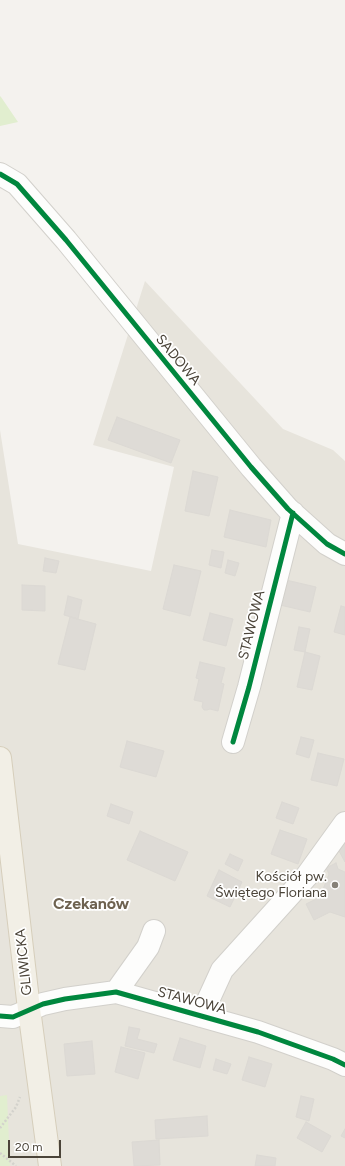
<!DOCTYPE html>
<meta charset="utf-8">
<style>
body{margin:0}
#map{position:relative;width:345px;height:1166px;overflow:hidden;background:#f4f2ee;font-family:Figtree,sans-serif}
canvas{display:block}
.scale{position:absolute;left:8px;top:1140px;width:53px;height:18px;box-sizing:border-box;border:2px solid #4b4439;border-top:0;padding-left:5px;font-size:12px;line-height:14px;white-space:nowrap;color:#4b4439;-webkit-text-stroke:3px #fff;paint-order:stroke}
</style>
<div id="map">
<canvas width="345" height="1166"></canvas>
<div class="scale">20 m</div>
</div>
<script>
const ctx = document.querySelector('canvas').getContext('2d');
ctx.lineJoin = 'round';
function paint(path, color) { ctx.fillStyle = color; ctx.fill(path, 'evenodd'); }
const poly = rows => new Path2D(rows.map(r => 'M' + r).join(''));
function trace(path, color, width, dash) { ctx.strokeStyle = color; ctx.lineWidth = width; ctx.lineCap = dash ? 'butt' : 'round'; ctx.setLineDash(dash || []); ctx.stroke(path); }
function write(font, color, halo, rows, align = 'center') {
  ctx.font = font + ' Figtree,sans-serif'; ctx.lineWidth = 3.5; ctx.setLineDash([]); ctx.textBaseline = 'middle'; ctx.strokeStyle = halo; ctx.fillStyle = color; for (const [text, x, y, turn = 0] of rows) {
    ctx.save(); ctx.translate(x, y); ctx.rotate((+turn || 0) * Math.PI / 180); ctx.textAlign = isNaN(turn) ? turn : align; if (halo) ctx.strokeText(text, 0, 0); ctx.fillText(text, 0, 0); ctx.restore();
  }
}
const residential = poly([
 [145,281,283,429,333,450,345,461,345,1166,0,1166,0,430,18,544,151,571,174,467,93,445]
]);
const green = poly([
 [0,96,1,97,18,122,0,126],
 [7,1095,10,1166,0,1166,0,1096]
]);
const building = poly([
 [117,417,180,440,171,463,108,440,117,417],
 [193,471,218,477,209,516,185,511,193,471],
 [230,510,271,520,266,547,224,537,230,510],
 [212,550,224,552,221,568,209,565,212,550],
 [45,558,59,561,56,573,43,571,45,558],
 [228,560,239,563,235,576,225,573,228,560],
 [174,565,201,571,190,616,163,609,174,565],
 [286,580,316,587,310,612,280,605,286,580],
 [22,585,45,586,45,611,22,610,22,585],
 [68,596,82,600,78,619,64,615,68,596],
 [341,606,345,607,345,635,334,632,341,606],
 [210,613,233,619,226,646,203,640,210,613],
 [70,617,96,624,85,670,58,664,70,617],
 [299,627,310,629,305,652,294,650,299,627],
 [305,652,320,656,312,690,297,687,305,652],
 [200,662,225,668,221,683,224,684,218,711,210,709,207,710,204,710,202,707,203,702,194,700,199,679,196,678,200,662],
 [301,737,314,740,309,758,296,754,301,737],
 [127,741,164,751,156,777,120,767,127,741],
 [318,753,344,759,337,786,311,780,318,753],
 [282,802,299,808,293,824,276,818,282,802],
 [111,804,133,812,129,824,107,816,111,804],
 [280,830,307,839,298,864,271,854,280,830],
 [140,831,188,852,175,881,127,860,140,831],
 [345,834,345,862,338,849,345,834],
 [230,854,243,860,238,871,225,864,230,854],
 [336,863,338,869,345,872,345,917,330,912,314,920,306,904,320,897,329,874,326,868,336,863],
 [219,870,242,882,230,907,207,896,219,870],
 [129,1027,140,1029,137,1039,157,1044,154,1053,125,1046,129,1027],
 [180,1038,206,1046,200,1068,173,1060,180,1038],
 [92,1041,95,1074,67,1076,64,1044,92,1041],
 [121,1047,145,1053,138,1079,115,1072,121,1047],
 [249,1057,272,1064,265,1087,242,1080,249,1057],
 [216,1059,231,1064,227,1074,213,1070,216,1059],
 [301,1096,314,1099,309,1121,296,1117,301,1096],
 [207,1116,208,1136,156,1139,155,1120,207,1116],
 [306,1122,331,1136,322,1152,297,1138,306,1122],
 [345,1129,345,1138,341,1136,345,1129],
 [159,1140,160,1165,134,1166,132,1142,159,1140],
 [257,1155,276,1158,275,1166,255,1166,257,1155]
]);
const path = poly([
 [0,1128,16,1107,20,1097],
 [0,1153,16,1166]
]);
const minor = poly([
 [0,174,17,184,66,240,251,467,288,509,327,544,345,554],
 [233,742,249,687,293,513],
 [116,992,148,947,154,931],
 [0,1016,13,1017,43,1004,65,999,116,992,258,1032,333,1059,345,1065],
 [201,1016,222,970,306,877,345,823]
]);
const major = poly([
 [0,758,29,1009,50,1166]
]);
const cycleway = poly([
 [0,174,17,184,66,240,251,467,288,509,327,544,345,554],
 [233,742,249,687,293,513],
 [0,1016,13,1017,43,1004,65,999,116,992,258,1032,333,1059,345,1065]
]);
const markers = [
 [335,885,4,"#868178"]
];
const streetNames = [
 ["SADOWA",178,360,50],
 ["STAWOWA",252,625,-76],
 ["GLIWICKA",24,962,-96],
 ["STAWOWA",192,1001,15]
];
const poiNames = [
 ["Kościół pw.",327,877],
 ["Świętego Floriana",327,893]
];
const quarterNames = [
 ["Czekanów",91,904]
];
paint(residential, '#e7e4dc');
paint(green, '#e1eecf');
paint(building, '#dedbd6');
trace(building, '#dcd9d4', 1);
trace(minor, '#d2d0cb', 24);
trace(major, '#d6cebb', 24);
trace(path, '#d3d2cc', 2.5, [2, 2]);
trace(minor, '#fdfdfc', 22);
trace(major, '#f2efe6', 22);
trace(cycleway, '#00873e', 5);
for (const [x, y, r, color] of markers) { const dot = new Path2D(); dot.arc(x, y, r, 0, 2 * Math.PI); ctx.fillStyle = color; ctx.fill(dot); trace(dot, '#fff', 1.5); }
write('14px', '#4b4439', '#fff', streetNames);
write('14px', '#4b4439', '#fff', poiNames, 'right');
write('bold 16px', '#6e6250', '#fff', quarterNames);
</script>
